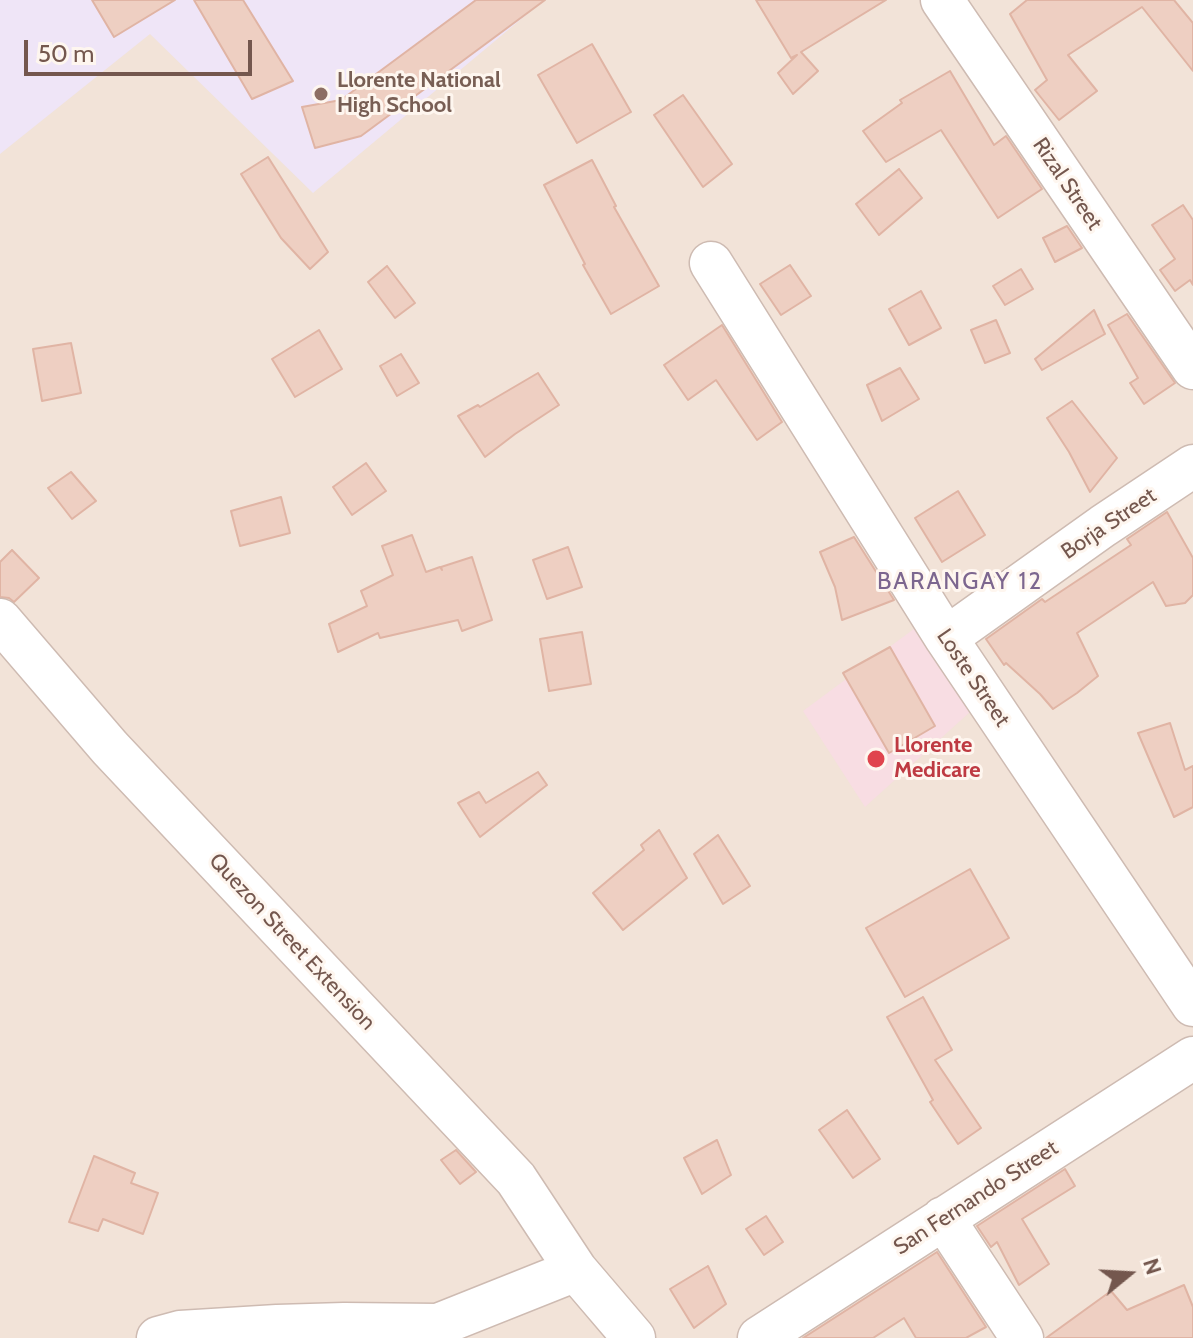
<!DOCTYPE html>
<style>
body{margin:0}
#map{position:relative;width:1193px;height:1338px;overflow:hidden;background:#fbf2e9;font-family:Cabin,sans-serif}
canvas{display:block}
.north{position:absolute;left:1089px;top:1234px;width:80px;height:80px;-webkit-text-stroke:6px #fef6ef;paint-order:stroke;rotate:72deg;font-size:22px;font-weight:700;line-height:32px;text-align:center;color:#74574e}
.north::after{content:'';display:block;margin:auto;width:28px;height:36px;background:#74574e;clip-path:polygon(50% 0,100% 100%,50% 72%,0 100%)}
.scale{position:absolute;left:24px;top:40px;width:228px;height:36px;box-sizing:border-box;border:4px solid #74574e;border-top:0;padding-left:10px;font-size:24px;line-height:28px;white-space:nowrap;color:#74574e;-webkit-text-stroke:6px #fef6ef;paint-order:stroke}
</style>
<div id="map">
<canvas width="1193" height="1338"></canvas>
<div class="north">N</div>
<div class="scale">50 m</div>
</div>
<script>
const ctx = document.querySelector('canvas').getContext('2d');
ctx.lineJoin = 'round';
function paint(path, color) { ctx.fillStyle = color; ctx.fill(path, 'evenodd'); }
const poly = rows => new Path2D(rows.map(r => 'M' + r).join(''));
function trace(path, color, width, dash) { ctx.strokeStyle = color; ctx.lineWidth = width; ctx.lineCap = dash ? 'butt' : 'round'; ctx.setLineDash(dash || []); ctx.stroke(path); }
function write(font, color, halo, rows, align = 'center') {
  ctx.font = font + ' Cabin,sans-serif'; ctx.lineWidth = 6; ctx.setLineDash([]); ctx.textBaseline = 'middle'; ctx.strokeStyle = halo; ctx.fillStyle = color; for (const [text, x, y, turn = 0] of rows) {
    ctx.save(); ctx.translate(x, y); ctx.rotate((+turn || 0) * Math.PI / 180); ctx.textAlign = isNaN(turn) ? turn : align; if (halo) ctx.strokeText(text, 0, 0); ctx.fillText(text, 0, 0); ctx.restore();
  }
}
const residential = poly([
 [0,0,1193,0,1193,1338,0,1338]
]);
const education = poly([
 [0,0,544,0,313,193,150,34,0,154]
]);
const medical = poly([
 [926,620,981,702,865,807,803,711]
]);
const building = poly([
 [92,0,175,0,114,37,92,0],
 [194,0,243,0,293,81,252,99,194,0],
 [476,0,545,0,361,136,315,148,302,107,341,100,476,0],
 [756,0,886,0,801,52,818,71,793,94,778,73,797,55,791,58,756,0],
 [1027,0,1174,0,1193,23,1193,71,1142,7,1068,55,1097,91,1059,120,1035,90,1047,80,1010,14,1027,0],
 [592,44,631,112,577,143,538,75,592,44],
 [950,71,994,145,1006,136,1042,189,998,218,941,130,886,162,863,131,902,103,900,100,950,71],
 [683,95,732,164,703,187,654,115,683,95],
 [268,157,328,252,310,269,281,238,241,174,268,157],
 [592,160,616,206,614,207,659,286,611,314,583,265,585,264,544,185,592,160],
 [899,169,922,198,879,235,856,204,899,169],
 [1183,205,1193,220,1193,285,1190,280,1175,291,1160,270,1175,259,1152,225,1183,205],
 [1067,226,1082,248,1055,262,1043,238,1067,226],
 [790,265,811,296,781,315,760,284,790,265],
 [387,266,415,303,395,318,368,282,387,266],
 [1021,269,1033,289,1005,305,993,286,1021,269],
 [921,291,941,328,909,345,889,309,921,291],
 [1094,310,1105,334,1042,370,1035,359,1094,310],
 [1127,314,1175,383,1144,404,1130,383,1138,378,1108,325,1127,314],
 [996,320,1010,353,985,363,971,330,996,320],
 [722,325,782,422,757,440,716,380,688,400,664,365,722,325],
 [319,330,342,369,295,397,272,359,319,330],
 [71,343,81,393,42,401,33,349,71,343],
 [401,354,419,383,397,396,380,366,401,354],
 [900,368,919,399,882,421,867,385,900,368],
 [538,373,559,405,515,434,485,457,458,416,478,405,480,407,538,373],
 [1072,401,1117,458,1090,492,1069,452,1047,418,1072,401],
 [366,463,386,491,352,515,333,487,366,463],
 [71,472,96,501,72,519,48,488,71,472],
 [958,491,985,535,942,562,915,518,958,491],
 [281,497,290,533,240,546,231,511,281,497],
 [1167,512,1193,558,1193,595,1185,603,1166,606,1153,582,1077,633,1098,676,1077,693,1053,709,1040,694,1006,663,1004,665,986,639,1042,599,1045,602,1131,545,1127,539,1167,512],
 [412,535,426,572,440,567,442,570,441,567,472,557,492,620,462,631,458,620,380,638,378,633,338,652,329,624,367,606,361,591,393,575,382,546,412,535],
 [854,537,894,600,842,620,835,587,820,552,854,537],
 [568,547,582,587,547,599,533,560,568,547],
 [12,550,39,578,14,602,9,598,0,597,0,562,12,550],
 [582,632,591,684,549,691,540,639,582,632],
 [890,647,935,726,889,753,843,673,890,647],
 [1170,723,1185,770,1193,766,1193,807,1174,817,1138,733,1170,723],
 [538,772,547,785,480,837,458,803,479,792,486,803,538,772],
 [659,830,687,878,623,930,593,893,644,850,641,845,659,830],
 [718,835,750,886,723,904,694,854,718,835],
 [970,869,1009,938,905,997,866,928,970,869],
 [923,997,952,1050,935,1060,981,1128,958,1144,930,1102,933,1100,887,1017,923,997],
 [847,1110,880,1159,853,1178,819,1130,847,1110],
 [717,1140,731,1175,702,1194,684,1158,717,1140],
 [456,1150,476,1172,460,1184,441,1160,456,1150],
 [94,1156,135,1173,131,1183,158,1193,143,1234,103,1219,98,1231,69,1222,94,1156],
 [1065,1169,1075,1186,1022,1219,1049,1264,1019,1285,997,1242,991,1247,977,1226,1065,1169],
 [766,1216,783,1242,764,1255,746,1229,766,1216],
 [937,1252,986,1327,966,1338,916,1338,904,1318,873,1338,803,1338,937,1252],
 [708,1266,726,1304,694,1328,670,1289,708,1266],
 [1184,1285,1193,1307,1193,1338,1046,1338,1111,1291,1127,1310,1184,1285]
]);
const minor = poly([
 [942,0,1193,368],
 [711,263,946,638,1193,1005],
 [0,620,110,748,516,1179,576,1270,634,1338],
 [946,638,1103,526,1193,466],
 [943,1218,1022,1338],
 [158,1338,180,1332,277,1326,344,1324,438,1325,576,1270],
 [759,1338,1193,1058]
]);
const markers = [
 [321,94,8,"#8d6e63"],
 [876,759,10,"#e0444e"]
];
const educationNames = [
 ["Llorente National",337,81],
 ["High School",337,106]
];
const streetNames = [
 ["Rizal Street",1067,184,56],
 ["Borja Street",1109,524,-34],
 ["Loste Street",973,678,56],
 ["Quezon Street Extension",292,942,47],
 ["San Fernando Street",976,1198,-33]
];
const healthNames = [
 ["Llorente",894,746],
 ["Medicare",894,771]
];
const neighbourhoodNames = [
 ["BARANGAY 12",960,582]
];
paint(residential, '#f2e3d8');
paint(education, '#efe5f7');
paint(medical, '#f8dde3');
paint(building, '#eecfc2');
trace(building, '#e0b4a4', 2);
trace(minor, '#cebbb2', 45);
trace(minor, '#fff', 42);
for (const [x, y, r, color] of markers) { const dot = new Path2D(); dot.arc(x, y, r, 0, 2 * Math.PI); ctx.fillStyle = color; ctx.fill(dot); trace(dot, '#fef6ef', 3); }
write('bold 22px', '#785e54', '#fef6ef', educationNames, 'left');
write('22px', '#74574e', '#fef6ef', streetNames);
write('bold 22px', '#be3a42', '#fef6ef', healthNames, 'left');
ctx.letterSpacing = '2px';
write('24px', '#7c668f', '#fef6ef', neighbourhoodNames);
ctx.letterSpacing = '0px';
</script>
